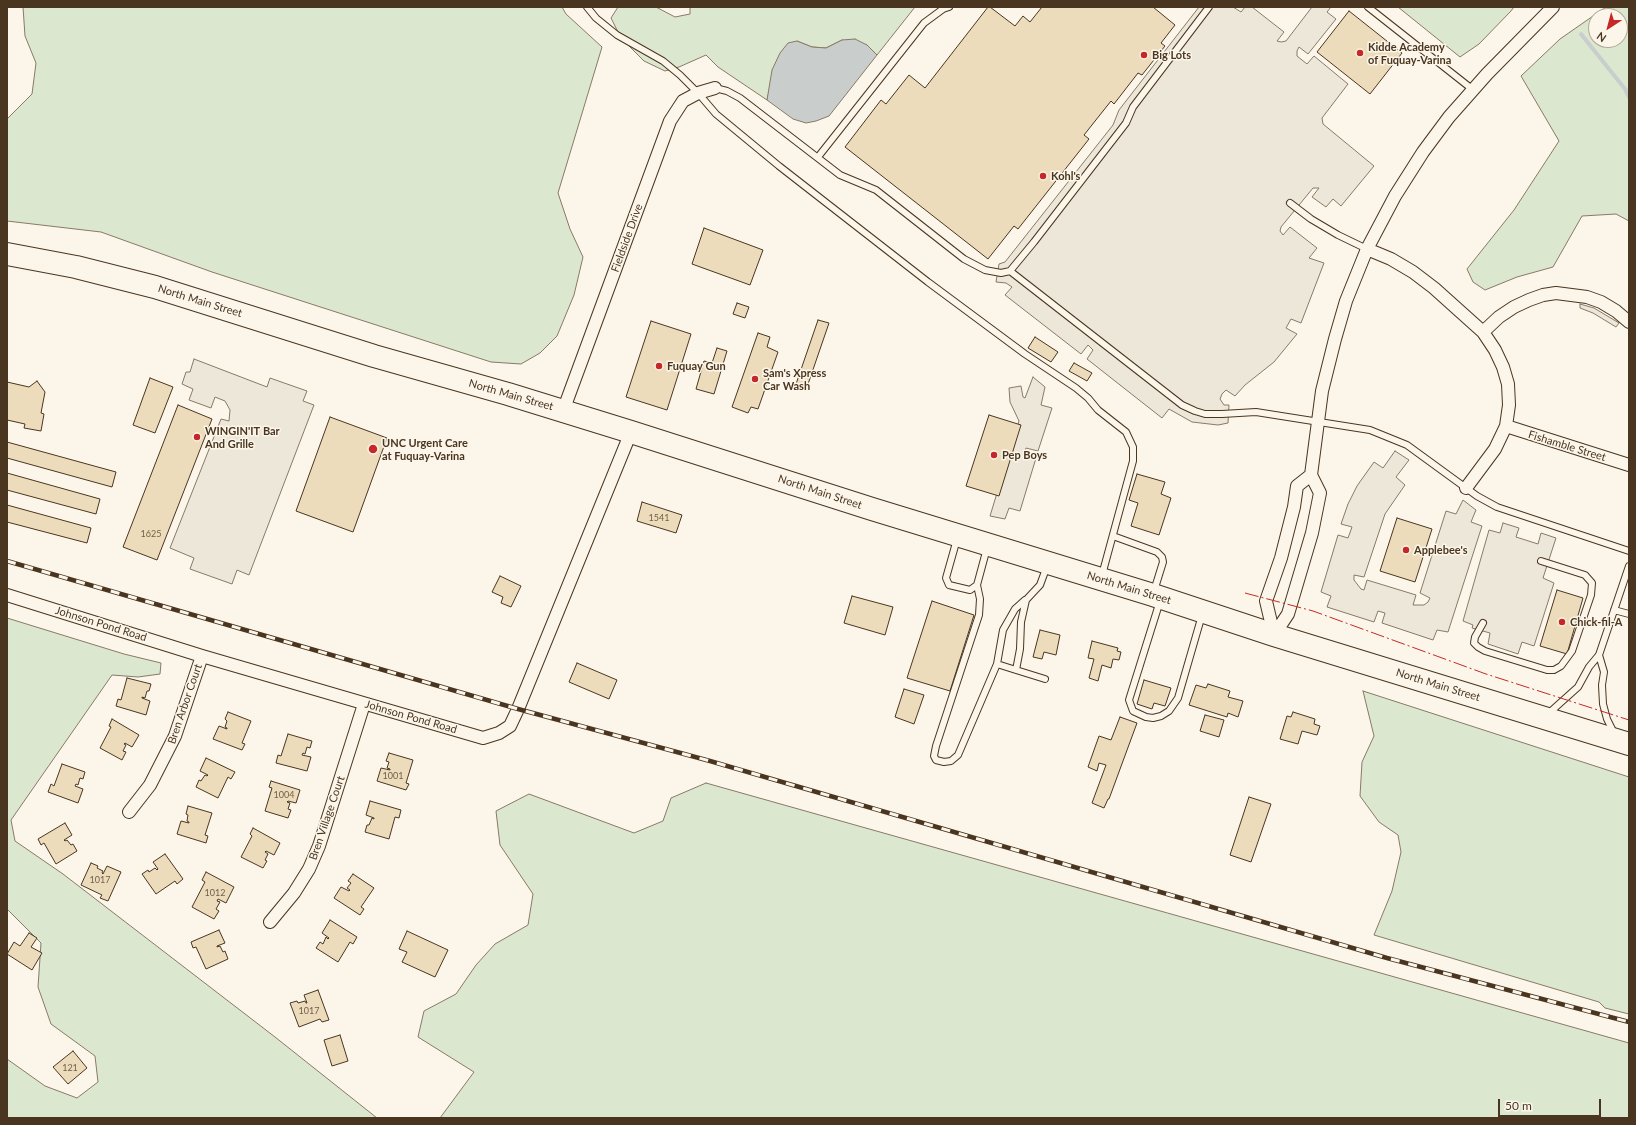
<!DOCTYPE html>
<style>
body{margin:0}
#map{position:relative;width:1636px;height:1125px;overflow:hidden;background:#fbf6e9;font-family:Lato,sans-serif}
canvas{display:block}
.frame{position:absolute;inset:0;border:8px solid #4a3520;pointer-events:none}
.north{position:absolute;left:1588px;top:8px;width:40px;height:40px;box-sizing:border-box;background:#fbf6e9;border:1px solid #b4a999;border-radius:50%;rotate:216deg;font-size:11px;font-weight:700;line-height:16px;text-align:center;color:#4a3520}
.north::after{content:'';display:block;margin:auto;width:14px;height:18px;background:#c62828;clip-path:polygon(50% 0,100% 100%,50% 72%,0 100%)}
.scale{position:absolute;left:1498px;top:1099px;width:103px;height:18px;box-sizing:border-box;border:2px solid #4a3520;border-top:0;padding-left:5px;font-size:12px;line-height:14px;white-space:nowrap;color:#4a3520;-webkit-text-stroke:3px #fbf6e9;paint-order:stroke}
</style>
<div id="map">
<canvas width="1636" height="1125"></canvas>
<div class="frame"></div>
<div class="north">N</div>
<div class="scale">50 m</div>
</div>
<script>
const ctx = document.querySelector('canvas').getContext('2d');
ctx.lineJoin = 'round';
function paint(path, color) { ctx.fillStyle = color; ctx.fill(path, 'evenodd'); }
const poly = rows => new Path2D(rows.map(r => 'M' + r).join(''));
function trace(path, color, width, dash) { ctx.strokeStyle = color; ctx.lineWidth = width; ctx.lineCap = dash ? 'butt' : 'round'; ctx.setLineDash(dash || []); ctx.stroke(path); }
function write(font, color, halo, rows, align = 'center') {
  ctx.font = font + ' Lato,sans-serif'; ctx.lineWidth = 3; ctx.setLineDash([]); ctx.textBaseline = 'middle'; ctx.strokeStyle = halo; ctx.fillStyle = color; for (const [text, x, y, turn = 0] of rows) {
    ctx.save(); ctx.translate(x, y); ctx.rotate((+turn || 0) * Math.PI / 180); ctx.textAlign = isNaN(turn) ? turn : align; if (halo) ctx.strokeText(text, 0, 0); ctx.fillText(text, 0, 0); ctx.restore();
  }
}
const green = poly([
 [23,7,562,7,566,14,602,47,558,193,570,229,583,257,574,295,557,336,540,353,521,364,491,362,212,272,101,232,7,221,7,119,32,94,36,63,25,36,23,7],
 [618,7,656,7,675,17,690,14,690,7,915,7,877,55,867,45,842,40,826,48,812,47,797,41,770,87,767,100,718,67,706,55,679,67,665,71,644,61,621,38,611,18,618,7],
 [1398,7,1514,7,1511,11,1479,44,1460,57,1398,7],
 [1606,7,1629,7,1629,221,1616,214,1582,216,1553,267,1517,277,1485,290,1473,282,1467,269,1514,210,1559,141,1521,76,1560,39,1606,7],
 [1596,16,1620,16,1620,40,1596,40,1596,16],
 [7,618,124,654,161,663,160,674,138,677,112,675,11,820,15,841,63,874,275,1037,377,1118,7,1118,7,1059,45,1086,77,1098,98,1082,95,1056,51,1024,38,987,41,943,7,909,7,618],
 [1363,691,1629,777,1629,1014,1605,1008,1599,1002,1374,935,1392,891,1401,852,1398,835,1379,822,1360,796,1362,762,1374,736,1363,691],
 [706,783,1629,1043,1629,1118,440,1118,474,1072,418,1037,424,1011,456,994,476,965,495,944,528,925,533,894,500,845,496,811,529,794,634,833,663,821,671,798,706,783]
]);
const parking = poly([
 [1199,7,1233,7,1241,12,1245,7,1252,7,1284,32,1277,41,1281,42,1286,41,1312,7,1331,7,1327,12,1336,19,1308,54,1299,47,1297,51,1297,56,1307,64,1314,56,1348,84,1322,118,1323,124,1374,166,1341,206,1333,199,1326,207,1312,197,1319,188,1313,188,1281,227,1280,231,1283,235,1290,227,1317,248,1309,258,1324,263,1301,323,1291,319,1286,328,1297,334,1274,362,1245,385,1235,396,1226,390,1222,394,1220,399,1224,405,1229,405,1228,423,1218,425,1192,422,1169,409,1162,418,1087,359,1093,350,1088,345,1081,354,1005,295,1012,287,1006,283,996,282,999,264,1005,262,1113,125,1119,110,1199,7],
 [1580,304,1594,308,1619,323,1616,327,1593,313,1580,308,1580,304],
 [194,359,267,387,270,378,307,391,303,401,314,405,249,575,237,570,232,584,190,569,194,558,170,548,221,419,229,421,230,410,225,401,215,397,211,408,189,400,193,389,182,384,186,372,190,372,194,359],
 [1033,377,1045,387,1041,405,1052,408,1038,451,1026,448,1024,455,1036,458,1020,511,1009,508,1005,519,990,516,1019,421,1010,402,1009,388,1021,386,1023,397,1025,398,1033,377],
 [1395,451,1409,460,1396,477,1405,485,1385,514,1364,577,1354,575,1354,580,1361,589,1364,590,1367,580,1416,595,1413,605,1424,605,1428,602,1430,598,1420,593,1446,511,1456,514,1463,500,1476,510,1471,522,1482,526,1448,632,1437,630,1433,640,1382,623,1385,613,1378,611,1374,622,1327,607,1331,596,1321,592,1338,535,1348,538,1352,527,1341,524,1348,504,1357,486,1374,462,1383,468,1395,451],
 [1503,523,1519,528,1516,537,1538,544,1541,533,1556,538,1543,578,1554,583,1534,646,1522,642,1518,654,1488,644,1490,633,1472,628,1473,625,1463,621,1489,530,1500,533,1503,523]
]);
const water = poly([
 [855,39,867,45,877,55,829,116,816,121,806,123,793,119,767,100,772,70,780,53,788,43,797,41,812,47,826,48,842,40,855,39]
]);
const stream = poly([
 [1581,34,1625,89,1629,97]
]);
const building = poly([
 [988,7,990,7,1015,26,1023,16,1030,22,1042,7,1153,7,1175,25,1161,43,1165,46,1142,75,1138,73,1114,104,1111,101,1084,135,1089,139,1018,229,1014,226,988,259,845,147,881,100,886,104,909,75,925,88,988,7],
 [1349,11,1402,53,1370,94,1317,52,1349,11],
 [704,228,763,250,750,285,692,264,704,228],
 [737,303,749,307,745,318,733,314,737,303],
 [818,320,829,323,806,390,795,387,818,320],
 [651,321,691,334,667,410,626,397,651,321],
 [758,333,770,337,767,347,778,352,758,409,751,407,748,413,732,407,758,333],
 [1035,337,1058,352,1051,362,1028,348,1035,337],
 [717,348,727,351,714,394,696,389,704,361,712,363,717,348],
 [1074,363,1092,373,1087,381,1069,371,1074,363],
 [150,378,173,387,155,433,133,425,150,378],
 [37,381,45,392,41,413,44,414,41,431,24,428,25,424,7,420,7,382,29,387,37,381],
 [178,405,212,419,157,560,123,547,178,405],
 [989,415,1021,425,999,496,966,486,989,415],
 [330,417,387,438,353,532,296,511,330,417],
 [7,442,116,472,112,487,7,458,7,442],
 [7,473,100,499,96,514,7,490,7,473],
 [1137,474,1165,482,1161,494,1171,498,1159,535,1131,526,1138,503,1129,500,1137,474],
 [642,502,682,515,676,533,637,521,642,502],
 [7,505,91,528,87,543,7,522,7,505],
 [1397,518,1432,529,1415,582,1380,571,1397,518],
 [500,576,521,586,511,607,501,603,503,597,492,592,500,576],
 [1557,590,1583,598,1567,654,1540,646,1557,590],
 [852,596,893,607,885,635,844,623,852,596],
 [932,601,974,615,950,691,907,678,932,601],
 [1040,630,1060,635,1056,655,1044,652,1042,659,1033,657,1040,630],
 [1092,641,1118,648,1117,651,1121,652,1119,660,1113,659,1111,668,1102,665,1098,681,1089,678,1094,659,1088,658,1092,641],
 [577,663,617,680,609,699,569,682,577,663],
 [127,678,151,684,149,691,147,691,145,698,142,697,142,698,150,701,146,715,116,706,118,699,121,700,127,678],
 [1144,680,1171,688,1165,706,1154,703,1152,709,1137,704,1144,680],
 [1208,684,1230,691,1228,697,1243,701,1238,717,1228,713,1227,717,1189,705,1196,685,1206,688,1208,684],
 [904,689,924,695,914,724,895,717,904,689],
 [228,712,251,721,242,743,245,744,242,750,213,739,219,726,227,729,227,728,225,727,227,721,225,719,228,712],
 [1293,712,1315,719,1314,724,1320,726,1317,735,1302,731,1298,744,1280,739,1287,716,1291,717,1293,712],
 [1205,715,1224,720,1219,737,1200,731,1205,715],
 [1120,717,1137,723,1109,799,1108,799,1104,808,1092,803,1106,765,1099,763,1097,771,1088,767,1099,736,1111,740,1120,717],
 [112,719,139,735,132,747,125,743,124,744,126,745,123,751,126,752,122,760,100,748,111,727,109,726,112,719],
 [288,734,312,741,310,748,307,747,305,754,303,753,302,755,311,757,307,771,276,763,278,755,281,756,288,734],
 [389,753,413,760,406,783,409,784,406,790,377,781,381,768,390,770,390,769,387,768,389,762,386,761,389,753],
 [206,758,235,772,231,779,228,777,218,798,196,787,199,780,201,781,205,775,207,776,208,775,200,771,206,758],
 [62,764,85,772,83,779,80,778,78,785,76,784,75,786,83,789,78,803,48,792,51,784,54,786,62,764],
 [271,781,300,790,296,803,288,801,287,802,290,803,288,809,291,810,288,818,265,811,272,788,269,787,271,781],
 [1249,797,1271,804,1251,862,1230,855,1249,797],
 [370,801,401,810,399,818,395,817,389,839,365,832,367,825,369,825,372,818,374,819,374,818,366,815,370,801],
 [188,806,212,813,205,835,208,836,206,843,177,834,181,821,189,823,189,822,187,821,188,815,186,814,188,806],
 [65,823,72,835,64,840,65,841,67,840,71,845,73,844,77,851,56,864,44,843,41,845,38,839,65,823],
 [253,828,280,843,274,855,266,851,265,852,268,854,265,860,267,861,263,868,241,857,252,836,250,834,253,828],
 [165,854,183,879,177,884,175,881,156,894,142,874,148,870,149,872,155,868,157,870,158,869,153,862,165,854],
 [91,863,98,866,97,868,103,871,102,873,103,874,107,866,121,872,108,901,100,898,102,895,81,885,91,863],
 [206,872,234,887,226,903,218,899,217,901,220,902,216,909,219,911,214,919,192,907,205,882,202,880,206,872],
 [353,874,374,888,361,907,364,909,360,915,334,898,341,887,349,891,350,890,347,888,351,883,348,881,353,874],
 [330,920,357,937,353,944,350,942,338,962,316,948,320,942,323,944,326,937,328,939,329,938,322,933,330,920],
 [219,930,225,943,217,946,217,947,220,946,223,952,225,951,228,959,206,969,196,947,193,948,191,942,219,930],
 [407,931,448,950,435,977,402,962,407,952,399,949,407,931],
 [29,933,37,938,31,947,42,953,32,970,7,954,14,942,20,946,29,933],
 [318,990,329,1020,322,1022,320,1019,299,1027,290,1003,297,1001,298,1003,305,1001,306,1003,307,1003,304,995,318,990],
 [340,1035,348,1061,332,1066,324,1040,340,1035],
 [73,1051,87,1068,68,1084,53,1067,73,1051]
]);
const lane = poly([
 [587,7,596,18,617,35,663,61,680,75,698,93,716,114,779,166,928,282,1025,354,1076,388,1088,398,1098,410,1126,432,1133,447,1133,461,1102,575],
 [1368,7,1472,89],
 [715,88,727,91,740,98,840,175,876,190,964,259,985,270,1001,273,1010,271,1034,242,1126,123,1133,107,1209,7],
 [818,157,924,23,943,9,949,7],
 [1290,203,1311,219,1338,235,1367,249],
 [1010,271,1182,405,1195,411,1205,414,1222,414,1256,412,1370,430,1407,445,1477,496,1497,507,1629,551],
 [1113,536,1157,552,1162,557,1163,562,1154,591],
 [957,539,946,578,949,585,970,590,977,585],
 [987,548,977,585,980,599,979,615,936,746,934,756,936,760,944,762,951,761,958,755,997,664],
 [1160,601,1129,700,1133,711,1146,717,1153,718,1161,716,1169,711,1178,698,1202,615],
 [1614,610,1629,614],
 [1483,623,1475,637,1474,643,1478,647,1485,651,1547,670,1554,670,1561,666,1572,651,1591,595,1592,583,1585,575,1541,561],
 [1599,655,1604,672,1602,685,1603,704,1607,719,1614,733],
 [1016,670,997,664,1003,630,1015,609,1025,600],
 [1045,679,1016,670,1020,649,1021,622,1026,600,1040,585,1047,566],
 [1549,713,1578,687,1589,667,1599,655,1629,566]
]);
const street = poly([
 [1367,249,1391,259,1413,272,1434,288,1483,332,1495,350,1503,367,1508,384,1509,405,1506,426,1495,449,1466,488],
 [1483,332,1499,317,1514,307,1529,300,1543,295,1556,293,1587,297,1601,302,1616,311,1629,322],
 [563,411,670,121,683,101,698,93,715,88],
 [1506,426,1629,465],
 [7,595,202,656,483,738,499,733,510,726,518,709,631,432],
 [1274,635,1288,614,1312,533,1320,493,1311,475,1322,391,1335,339,1346,301,1367,249,1395,196,1423,152,1449,117,1487,74,1553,7],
 [1274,635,1266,601,1281,558,1294,507,1297,486,1311,475],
 [129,812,150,785,175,736,202,656],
 [270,922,294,893,309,869,319,846,364,704]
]);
const highway = poly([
 [7,254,76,267,155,287,374,356,508,394,631,432,872,509,1153,595,1274,635,1629,744]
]);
const rail = poly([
 [7,561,518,709,710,761,1387,958,1629,1022]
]);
const power = poly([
 [1245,593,1313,611,1486,674,1629,720]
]);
const markers = [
 [1360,53,4,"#c62828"],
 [1144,55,4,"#c62828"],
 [1043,176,4,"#c62828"],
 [659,366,4,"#c62828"],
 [755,379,4,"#c62828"],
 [197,437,4,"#c62828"],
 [373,449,5,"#c62828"],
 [994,455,4,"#c62828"],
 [1406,550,4,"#c62828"],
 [1562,622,4,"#c62828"]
];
const numberNames = [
 ["1541",659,518],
 ["1625",151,534],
 ["1001",393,776],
 ["1004",284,795],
 ["1017",100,880],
 ["1012",215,893],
 ["1017",309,1011],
 ["121",70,1068]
];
const poiNames = [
 ["Kidde Academy",1368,47],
 ["of Fuquay-Varina",1368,60],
 ["Big Lots",1152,55],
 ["Kohl's",1051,176],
 ["Fuquay Gun",667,366],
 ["Sam's Xpress",763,373],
 ["Car Wash",763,386],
 ["WINGIN'IT Bar",205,431],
 ["And Grille",205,444],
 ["UNC Urgent Care",382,443],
 ["at Fuquay-Varina",382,456],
 ["Pep Boys",1002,455],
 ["Applebee's",1414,550],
 ["Chick-fil-A",1570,622]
];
const streetNames = [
 ["Fieldside Drive",627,238,-70],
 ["North Main Street",200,301,17],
 ["North Main Street",511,395,16],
 ["Fishamble Street",1567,446,17],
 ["North Main Street",820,492,18],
 ["North Main Street",1129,588,17],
 ["Johnson Pond Road",101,624,17],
 ["North Main Street",1438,685,17],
 ["Bren Arbor Court",185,704,-71],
 ["Johnson Pond Road",411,717,16],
 ["Bren Village Court",327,818,-71]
];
paint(green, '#dce7d0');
trace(green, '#887966', 1);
paint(parking, '#ede7d9');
trace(parking, '#887966', 1);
paint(water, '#c9cecd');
trace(water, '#887966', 1);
trace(stream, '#c9cecd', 4);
paint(building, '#ecdcbc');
trace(building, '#4a3520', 1);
trace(lane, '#4a3520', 8);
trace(street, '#4a3520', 14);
trace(highway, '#4a3520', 24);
trace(lane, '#fbf6e9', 6);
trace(street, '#fbf6e9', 12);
trace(highway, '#fbf6e9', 22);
trace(rail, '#4a3520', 4.5);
trace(rail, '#fbf6e9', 3, [9]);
trace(power, '#c62828', 1, [14, 3, 2, 3]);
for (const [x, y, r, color] of markers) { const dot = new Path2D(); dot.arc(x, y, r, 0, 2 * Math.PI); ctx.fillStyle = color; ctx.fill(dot); trace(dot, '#fbf6e9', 1.5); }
write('9px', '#725f47', null, numberNames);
write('bold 11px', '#4a3520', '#fbf6e9', poiNames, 'left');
write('11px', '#4a3520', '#fbf6e9', streetNames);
</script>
